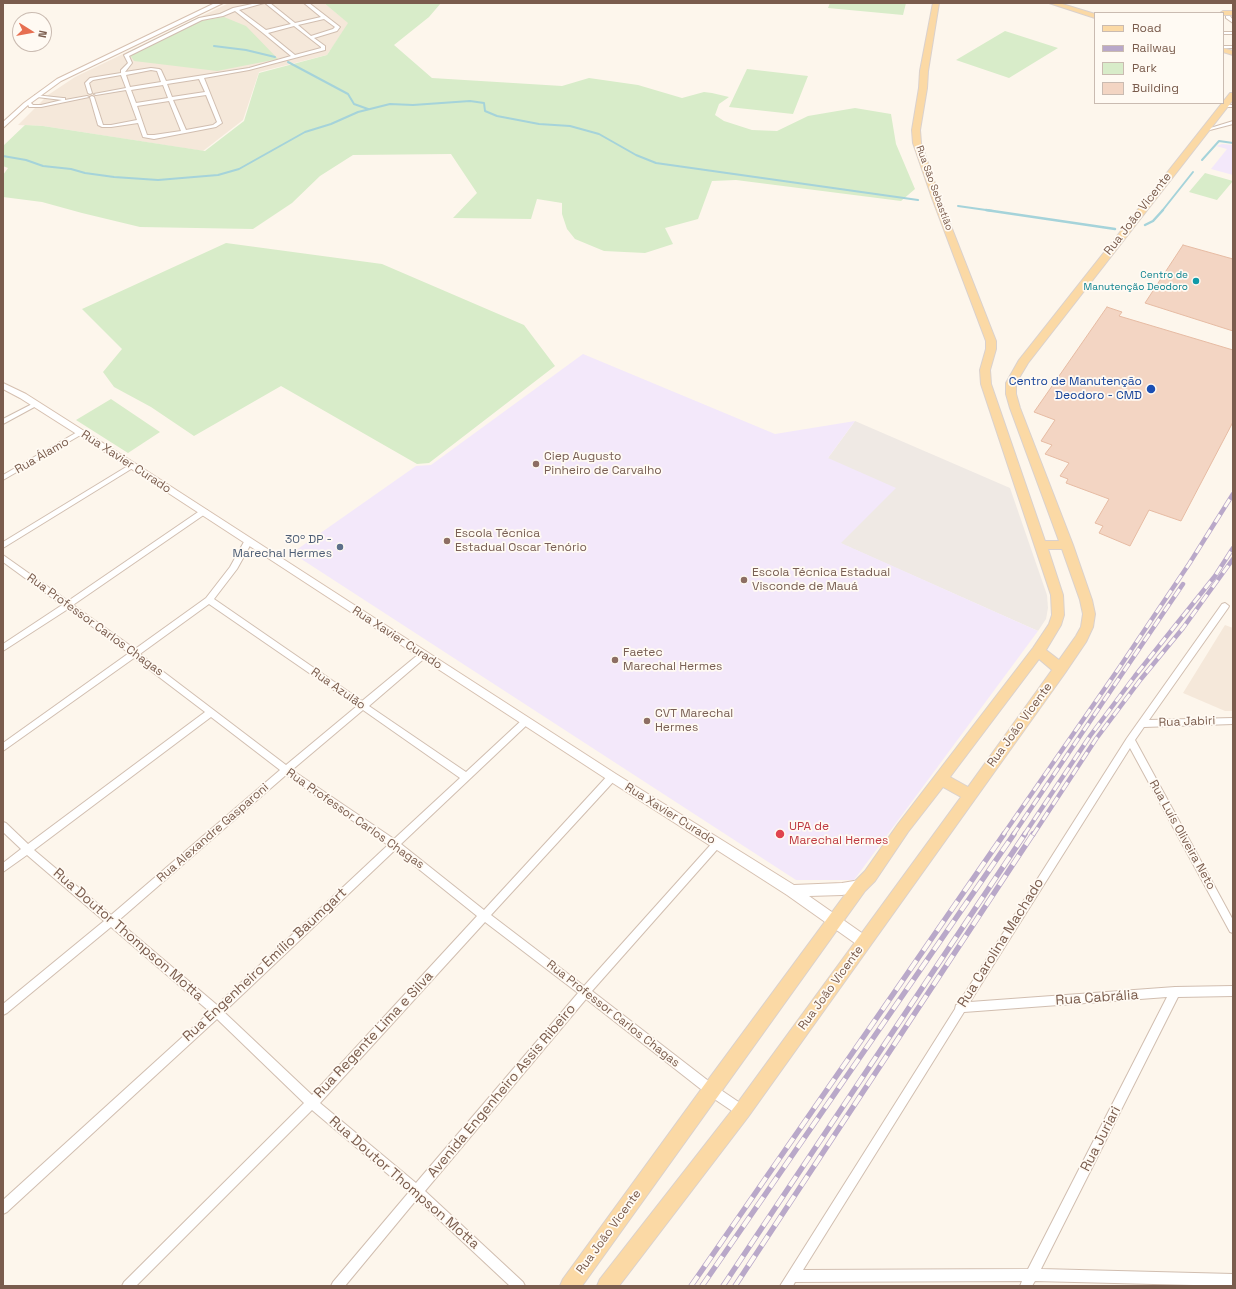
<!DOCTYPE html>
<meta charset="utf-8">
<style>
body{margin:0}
#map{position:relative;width:1236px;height:1289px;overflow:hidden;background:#fdf6ec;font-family:"Space Grotesk",sans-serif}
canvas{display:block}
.frame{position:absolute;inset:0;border:4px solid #7a5c4d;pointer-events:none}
.legend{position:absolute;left:1094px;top:12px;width:130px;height:92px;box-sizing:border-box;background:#fffaf3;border:1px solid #cabbb1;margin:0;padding:5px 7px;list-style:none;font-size:12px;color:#7a5c4d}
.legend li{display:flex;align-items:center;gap:8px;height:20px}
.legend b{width:20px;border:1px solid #cabbb1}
.north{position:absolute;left:12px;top:12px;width:40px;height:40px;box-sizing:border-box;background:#fffaf3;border:1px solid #cabbb1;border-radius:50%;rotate:101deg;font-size:11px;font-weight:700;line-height:16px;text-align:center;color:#7a5c4d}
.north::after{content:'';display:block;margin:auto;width:14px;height:18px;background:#e76f51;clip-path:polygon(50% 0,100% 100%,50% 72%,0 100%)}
</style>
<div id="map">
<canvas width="1236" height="1289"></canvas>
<div class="frame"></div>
<ul class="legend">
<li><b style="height:5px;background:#fbd9a5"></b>Road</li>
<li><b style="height:5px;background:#b9a8c9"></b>Railway</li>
<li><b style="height:11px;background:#d8ecc9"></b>Park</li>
<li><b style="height:11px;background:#f3d5c3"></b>Building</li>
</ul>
<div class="north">N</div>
</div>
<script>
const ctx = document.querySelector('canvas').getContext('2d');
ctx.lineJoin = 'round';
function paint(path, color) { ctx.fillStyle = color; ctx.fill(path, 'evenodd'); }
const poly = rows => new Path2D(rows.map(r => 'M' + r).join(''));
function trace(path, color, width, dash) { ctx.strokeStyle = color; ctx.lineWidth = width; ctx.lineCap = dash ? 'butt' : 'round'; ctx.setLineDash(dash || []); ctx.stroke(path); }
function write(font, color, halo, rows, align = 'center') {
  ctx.font = font + ' "Space Grotesk",sans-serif'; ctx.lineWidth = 3.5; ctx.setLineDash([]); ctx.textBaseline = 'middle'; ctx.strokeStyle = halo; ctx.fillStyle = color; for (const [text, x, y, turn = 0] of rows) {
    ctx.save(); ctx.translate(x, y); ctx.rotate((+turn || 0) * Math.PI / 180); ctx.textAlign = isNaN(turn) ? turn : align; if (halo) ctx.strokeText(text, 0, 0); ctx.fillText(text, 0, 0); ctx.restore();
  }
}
const residential = poly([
 [229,3,324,3,349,23,327,55,259,72,243,120,203,151,43,126,18,125,48,95,75,77],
 [1225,625,1233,628,1233,711,1225,711,1183,693]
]);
const industrial = poly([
 [855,421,1010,488,1047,595,1048,608,1046,619,1038,631,840,543,828,458]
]);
const education = poly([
 [1222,144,1233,145,1233,175,1211,169,1227,149,1216,146],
 [583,354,775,434,855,421,828,458,896,488,841,543,1038,631,854,880,796,880,292,553,416,466,431,465]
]);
const green = poly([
 [324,3,441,3,429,17,394,45,432,78,562,86,589,78,638,85,682,98,704,92,712,93,729,97,719,104,715,115,724,121,752,130,777,131,808,116,855,108,891,114,896,144,915,189,901,201,736,180,712,181,698,219,665,228,673,244,645,253,604,251,575,239,567,229,562,214,562,203,537,199,531,219,453,218,477,193,451,154,353,155,320,176,292,203,253,229,140,227,82,213,42,202,3,197,3,175,8,168,3,166,3,146,25,125,43,126,205,151,244,121,259,73,327,55,348,23],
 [830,3,906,3,903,15,828,8],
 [224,17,246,26,278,59,217,71,134,61,130,55,200,21],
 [1005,31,1058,48,1009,78,956,60],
 [747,69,808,76,793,114,729,107],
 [1205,173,1233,181,1217,200,1189,192],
 [226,243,382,264,524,325,555,366,429,463,417,464,281,386,194,436,151,407,114,387,103,372,122,349,82,309],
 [111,399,160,432,128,453,76,420]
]);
const streamFar1 = poly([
 [214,46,246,50,275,57],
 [288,62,348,94,354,104,368,109],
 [3,156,26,160,43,166,71,169,85,173,114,177,158,180,218,175,239,169,305,132,331,124,358,112,390,104,413,105,470,101,484,103,485,111,497,116,539,124,570,126,599,134,636,155,656,163,918,200],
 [1202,160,1219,141,1233,143],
 [958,206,993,211],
 [1162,211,1193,172]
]);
const stream = poly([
 [986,210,1115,229],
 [1145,225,1153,221,1163,210]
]);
const building = poly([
 [1183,245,1233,259,1233,331,1145,303,1183,245],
 [1107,307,1122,312,1119,316,1233,350,1233,422,1181,521,1149,510,1130,546,1099,533,1103,526,1095,523,1109,499,1066,483,1068,479,1060,476,1069,463,1045,454,1052,445,1041,441,1055,420,1034,412,1107,307]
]);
const street = poly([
 [257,3,264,3,239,10,266,30,291,24,265,3,270,3,295,23,321,17,304,3,309,3,340,27,337,31,314,38,325,46,325,50,249,70,204,78,222,123,216,127,154,139,143,137,138,123,111,127,102,127,98,125,90,97,92,96,94,97,103,125,111,125,137,120,126,90,96,95,94,94,126,88,121,75,93,80,89,83,92,93,90,94,88,93,85,83,90,78,121,73,121,70,128,63,124,55,199,18,220,14,233,8,257,3],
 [235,11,263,33,291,56,249,68,166,81,161,70,159,69,151,68,125,72,132,63,129,56,202,20,223,16,235,11],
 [324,19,335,27,333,29,311,36,298,25,324,19],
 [294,26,321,47,321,48,295,55,268,33,294,26],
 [151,70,157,71,161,82,130,87,126,75,151,70],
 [199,79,205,92,172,97,167,84,199,79],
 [163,85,168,98,136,103,131,90,163,85],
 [206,95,217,122,213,125,186,130,173,100,206,95],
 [169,101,181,131,154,135,147,135,137,106,169,101],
 [1226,16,1230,16,1233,20,1233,23,1226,18,1226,16],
 [1223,32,1233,32,1233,34,1223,34,1223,32],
 [1223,46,1233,46,1233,48,1223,48,1223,46],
 [35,95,63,98,65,98,65,100,87,96,89,97,41,107,29,107,27,102,29,101,33,105,41,105,62,100,37,97,35,97,35,95],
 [1222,105,1233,105,1233,107,1222,107,1222,105],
 [1233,121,1233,124,1206,131,1204,130,1233,121],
 [36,402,39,404,38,405,3,424,3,419,36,402],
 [79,431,81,431,84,433,3,480,3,475,79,431],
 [131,464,135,464,136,466,3,548,3,542,131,464],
 [201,510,207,510,208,512,73,605,135,649,206,598,230,567,245,540,248,539,252,542,237,569,214,599,362,701,420,653,426,653,427,655,426,657,369,706,466,772,523,719,529,719,530,721,529,723,401,844,484,910,609,774,612,773,615,774,616,777,615,780,491,915,584,986,714,841,717,840,720,841,722,844,592,991,715,1086,746,1107,747,1111,746,1115,742,1116,738,1115,707,1094,586,999,425,1191,523,1282,525,1286,510,1286,417,1199,345,1286,331,1286,333,1282,409,1192,312,1110,136,1286,122,1286,124,1282,304,1103,217,1019,7,1212,3,1214,3,1200,210,1012,111,927,7,1013,3,1015,3,1004,104,921,27,855,3,872,3,863,21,849,3,832,3,822,6,823,28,844,205,712,134,658,3,751,3,743,129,653,68,609,3,651,3,644,62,605,3,562,3,555,68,601,201,510],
 [209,604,357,706,286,765,140,654,209,604],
 [363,710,460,778,394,839,292,770,363,710],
 [211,717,280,770,111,915,34,850,211,717],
 [286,775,388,845,217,1005,118,921,286,775],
 [395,850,477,916,312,1095,224,1012,395,850],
 [485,922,578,993,416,1183,320,1103,485,922],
 [1225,603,1229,606,1228,608,1149,720,1233,718,1233,724,1144,727,1135,740,1233,920,1233,933,1230,932,1130,748,970,1002,1175,987,1233,986,1233,996,1178,997,1041,1269,1233,1274,1233,1286,1035,1281,1032,1286,1020,1286,1022,1281,795,1282,793,1286,780,1286,955,1009,956,1005,958,1004,1127,738,1222,604,1225,603],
 [1167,997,1028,1269,803,1270,964,1012,1167,997]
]);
const secondary = poly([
 [215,3,223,3,61,81,28,105,3,128,3,122,24,103,57,79,215,3],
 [3,383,26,394,136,464,616,774,794,885,842,883,860,880,865,882,866,886,865,890,860,892,842,895,809,896,869,938,871,942,869,946,864,948,859,946,787,895,608,780,130,468,20,398,3,389,3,383]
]);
const primary = poly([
 [933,3,939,3,928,71,927,88,920,130,921,143,940,198,996,341,996,349,990,370,991,384,1045,541,1059,541,1010,408,1006,394,1006,383,1019,360,1230,93,1233,93,1233,100,1028,363,1016,383,1016,394,1020,408,1073,545,1092,600,1095,614,1093,627,1086,642,1065,673,748,1117,619,1286,597,1286,600,1279,736,1105,961,797,943,787,908,832,875,881,865,891,582,1286,560,1286,563,1279,705,1084,855,881,865,871,898,824,1033,648,1049,624,1052,615,1051,595,981,384,980,370,986,349,986,341,932,198,913,143,912,130,919,88,920,71,933,3],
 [1048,549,1062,549,1080,600,1083,614,1081,627,1076,636,1059,660,1046,650,1061,625,1064,615,1063,595,1048,549],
 [1039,659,1052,670,968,787,950,777,1039,659],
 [1049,3,1059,3,1095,14,1095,18,1049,3],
 [1223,11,1233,11,1233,15,1223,15,1223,13,1220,13,1223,11],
 [1223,48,1233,51,1233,55,1223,52,1223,48]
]);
const railFar1 = poly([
 [1003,835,1119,668,1189,564,1233,494],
 [1013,835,1183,584],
 [1024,835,1090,736,1135,676,1215,576,1233,548],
 [1033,835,1096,739,1141,679,1183,628,1233,559]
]);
const rail = poly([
 [691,1286,1004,834],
 [702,1286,1014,834],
 [723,1286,1025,834],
 [735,1286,1033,834]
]);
const markers = [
 [1196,281,4,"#0f9aa8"],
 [1151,389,5,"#1a4fb4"],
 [536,464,4,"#8d6e63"],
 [447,541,4,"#8d6e63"],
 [340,547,4,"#5c6f8a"],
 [744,580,4,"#8d6e63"],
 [615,660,4,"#8d6e63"],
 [647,721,4,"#8d6e63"],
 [780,834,5,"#e0444e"]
];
const farStreetnames = [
 ["Rua São Sebastião",934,188,70]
];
const farCulturenames = [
 ["Centro de",1188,275],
 ["Manutenção Deodoro",1188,287]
];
const streetNames = [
 ["Rua João Vicente",1138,214,-52],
 ["Rua Álamo",42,456,-30],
 ["Rua Xavier Curado",126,462,33],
 ["Rua Professor Carlos Chagas",95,625,36],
 ["Rua Xavier Curado",397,638,33],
 ["Rua Azulão",338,689,35],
 ["Rua Jabiri",1187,722,-2],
 ["Rua João Vicente",1020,725,-54],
 ["Rua Xavier Curado",670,814,32],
 ["Rua Professor Carlos Chagas",355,819,35],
 ["Rua Alexandre Gasparoni",213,833,-41],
 ["Rua Luís Oliveira Neto",1182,835,61],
 ["Rua João Vicente",831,988,-54],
 ["Rua Professor Carlos Chagas",613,1014,38],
 ["Rua João Vicente",609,1232,-54]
];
const transitNames = [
 ["Centro de Manutenção",1142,382],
 ["Deodoro - CMD",1142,396]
];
const educationNames = [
 ["Ciep Augusto",544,457],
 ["Pinheiro de Carvalho",544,471],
 ["Escola Técnica",455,534],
 ["Estadual Oscar Tenório",455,548],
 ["Escola Técnica Estadual",752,573],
 ["Visconde de Mauá",752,587],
 ["Faetec",623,653],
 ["Marechal Hermes",623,667],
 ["CVT Marechal",655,714],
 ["Hermes",655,728]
];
const serviceNames = [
 ["30º DP -",332,540],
 ["Marechal Hermes",332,554]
];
const healthNames = [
 ["UPA de",789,827],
 ["Marechal Hermes",789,841]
];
const nearStreetnames = [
 ["Rua Doutor Thompson Motta",128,935,41],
 ["Rua Carolina Machado",1001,943,-58],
 ["Rua Engenheiro Emílio Baumgart",265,965,-43],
 ["Rua Cabrália",1097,998,-4],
 ["Rua Regente Lima e Silva",374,1035,-47],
 ["Avenida Engenheiro Assis Ribeiro",502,1091,-50],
 ["Rua Juriari",1101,1139,-63],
 ["Rua Doutor Thompson Motta",404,1183,41]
];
paint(residential, '#f5e8da');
paint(industrial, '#efe9e4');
paint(education, '#f3e8fa');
paint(green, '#d8ecc9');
trace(streamFar1, '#a5d3da', 2);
trace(stream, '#a5d3da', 2.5);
paint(building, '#f3d5c3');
trace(building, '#e6bba3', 1);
trace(street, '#d1beb0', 2);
trace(secondary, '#d6c0b0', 2);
trace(primary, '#dad1cd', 2);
paint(street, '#fff');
paint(secondary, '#fff');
paint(primary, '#fbd9a5');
trace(railFar1, '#b9a8c9', 4.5);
trace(rail, '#b9a8c9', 5.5);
trace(railFar1, '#fffaf3', 3, [9]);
trace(rail, '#fffaf3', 4, [12]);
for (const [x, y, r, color] of markers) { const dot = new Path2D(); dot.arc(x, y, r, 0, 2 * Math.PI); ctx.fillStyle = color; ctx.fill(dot); trace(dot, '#fffaf3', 1.5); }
write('10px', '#7a5c4d', '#fffaf3', farStreetnames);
write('10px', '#0d838f', '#fffaf3', farCulturenames, 'right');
write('12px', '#7a5c4d', '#fffaf3', streetNames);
write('12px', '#164399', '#fffaf3', transitNames, 'right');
write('12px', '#785e54', '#fffaf3', educationNames, 'left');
write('12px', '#4e5e75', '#fffaf3', serviceNames, 'right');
write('12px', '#be3a42', '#fffaf3', healthNames, 'left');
write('14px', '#7a5c4d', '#fffaf3', nearStreetnames);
</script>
